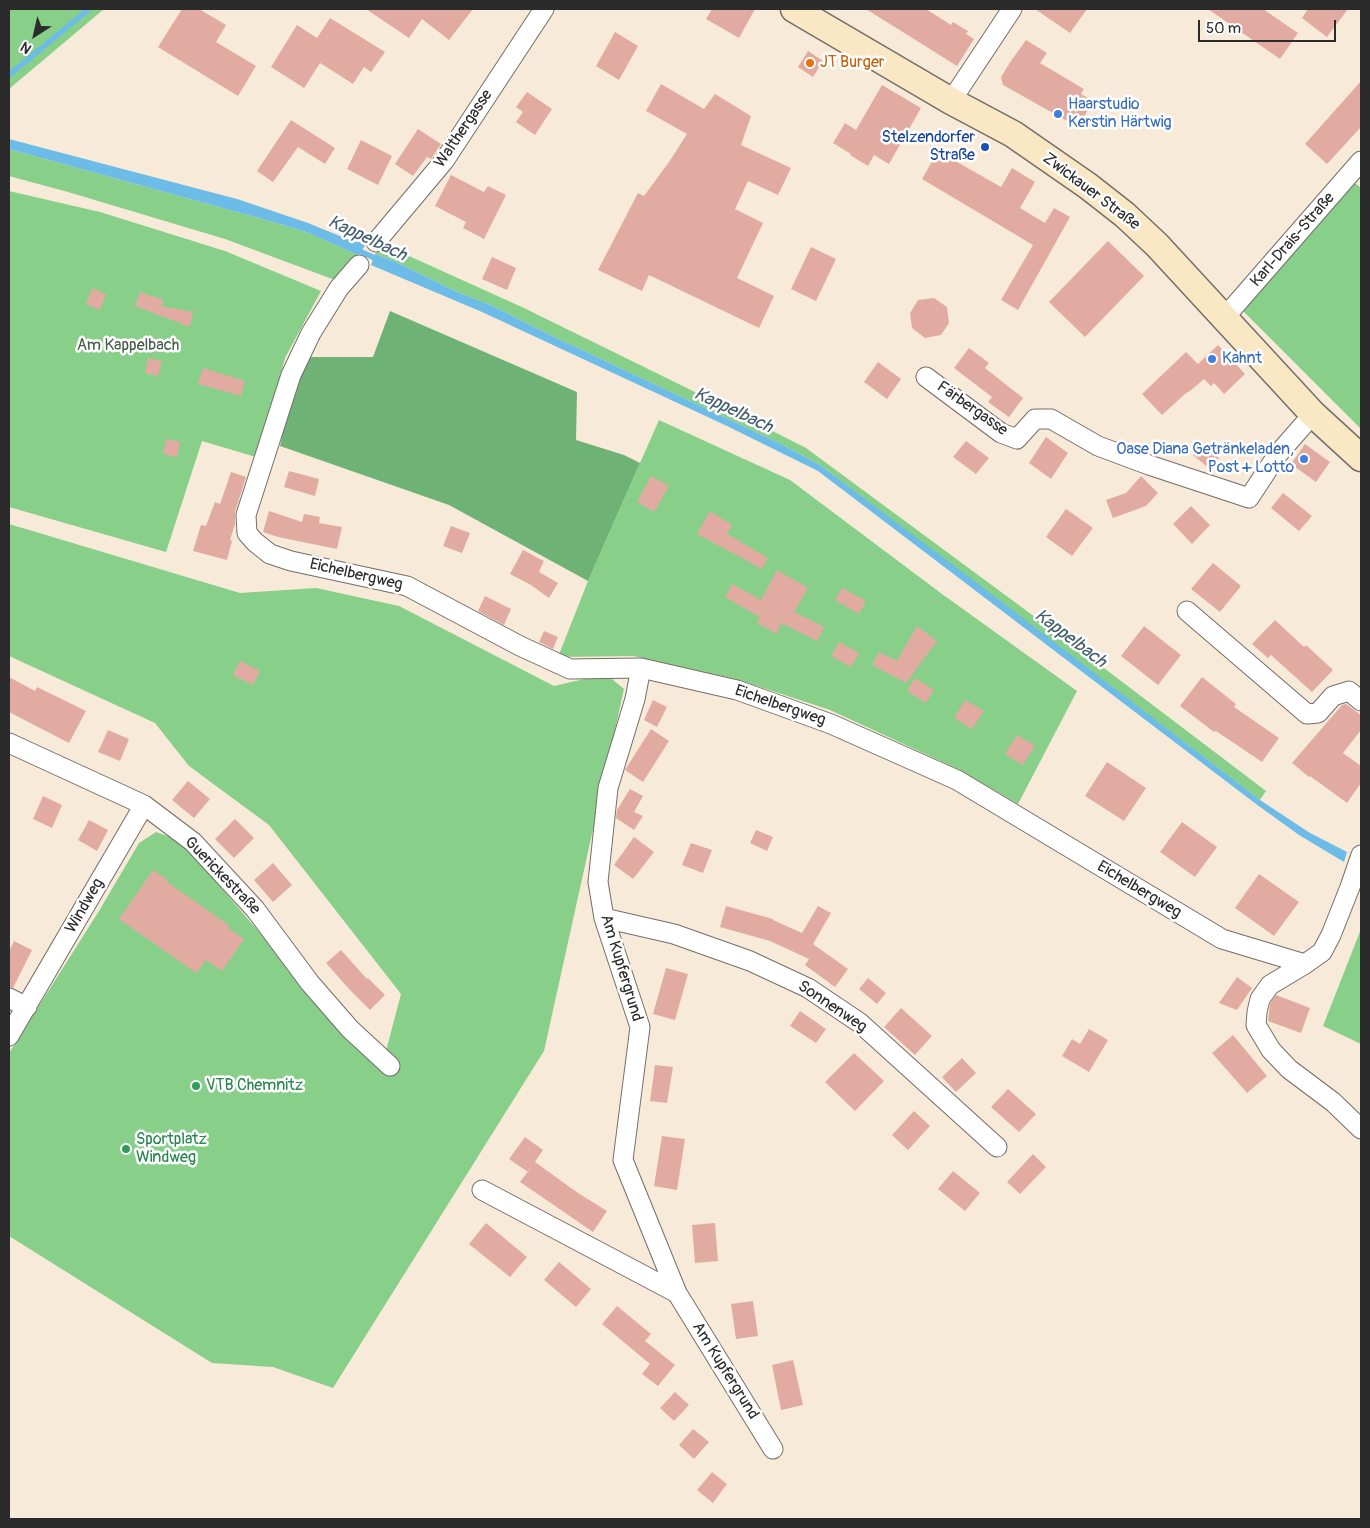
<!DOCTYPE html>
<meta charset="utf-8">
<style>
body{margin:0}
#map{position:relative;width:1370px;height:1528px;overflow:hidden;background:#f8ead9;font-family:Pangolin,sans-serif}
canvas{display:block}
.frame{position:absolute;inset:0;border:10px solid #2b2b2b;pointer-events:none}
.north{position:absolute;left:10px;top:10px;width:50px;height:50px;-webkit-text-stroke:4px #fff;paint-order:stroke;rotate:215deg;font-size:14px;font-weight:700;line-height:20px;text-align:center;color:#2b2b2b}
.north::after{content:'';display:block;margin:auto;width:18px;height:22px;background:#2b2b2b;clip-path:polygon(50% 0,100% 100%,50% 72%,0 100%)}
.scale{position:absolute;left:1198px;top:20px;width:138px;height:22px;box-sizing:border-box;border:2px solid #2b2b2b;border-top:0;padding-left:6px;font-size:15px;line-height:18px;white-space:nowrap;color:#2b2b2b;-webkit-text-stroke:4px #fff;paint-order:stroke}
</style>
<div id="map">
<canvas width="1370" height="1528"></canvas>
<div class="frame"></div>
<div class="north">N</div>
<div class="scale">50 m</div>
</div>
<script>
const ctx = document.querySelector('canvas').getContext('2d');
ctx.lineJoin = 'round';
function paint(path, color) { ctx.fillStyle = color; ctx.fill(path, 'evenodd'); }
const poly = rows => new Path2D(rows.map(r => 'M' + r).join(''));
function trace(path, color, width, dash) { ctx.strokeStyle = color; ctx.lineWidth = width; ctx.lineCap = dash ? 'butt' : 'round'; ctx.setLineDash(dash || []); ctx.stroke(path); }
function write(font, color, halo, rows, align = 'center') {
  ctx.font = font + ' Pangolin,sans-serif'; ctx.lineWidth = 5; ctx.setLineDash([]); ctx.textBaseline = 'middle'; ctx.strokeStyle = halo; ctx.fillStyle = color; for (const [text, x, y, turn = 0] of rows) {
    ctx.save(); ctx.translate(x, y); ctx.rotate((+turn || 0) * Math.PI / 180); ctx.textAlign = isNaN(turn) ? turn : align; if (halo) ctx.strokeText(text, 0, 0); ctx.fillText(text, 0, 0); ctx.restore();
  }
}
const green = poly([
 [9,9,104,9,9,89],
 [9,149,273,222,306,232,358,255,335,280,225,239,68,192,9,176],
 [1355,183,1361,188,1361,429,1243,311],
 [9,191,100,212,225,251,321,291,285,358,259,458,202,441,166,552,9,507],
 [380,249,398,251,524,308,697,393,806,448,1100,665,1266,791,1260,800,820,465,781,444,548,334,493,306,457,292,396,262,375,254],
 [659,420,790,480,942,594,1077,691,1018,804,960,770,830,710,736,679,633,656,558,657,588,581],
 [9,524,240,593,316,588,399,606,554,686,593,677,612,679,624,689,544,1051,333,1388,273,1367,212,1363,9,1236,9,1053,99,911,139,843,156,832,181,841,266,940,326,1016,385,1070,386,1051,401,994,269,825,189,766,155,723,9,656],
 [1361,929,1361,1044,1323,1026]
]);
const forest = poly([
 [390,311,577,392,576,440,624,455,640,463,588,581,449,505,280,446,290,402,310,357,373,357]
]);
const water = poly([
 [9,139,237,199,308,223,352,241,367,243,358,255,306,232,273,222,9,149],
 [375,254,396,262,457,292,493,306,548,334,781,444,820,465,977,583,1260,800,1310,833,1347,852,1344,862,1299,835,1256,804,818,471,727,426,482,312,371,265]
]);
const stream = poly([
 [9,75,89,9],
 [353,248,379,260]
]);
const building = poly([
 [182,9,199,9,226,25,216,42,256,66,238,96,158,47],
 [366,9,473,9,449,40,422,19,409,38],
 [712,9,755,9,739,38,706,19],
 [866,9,926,9,951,25,953,22,968,31,966,34,974,39,957,66],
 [1035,9,1087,9,1070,33],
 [1208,9,1263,9,1298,33,1280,59],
 [1308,9,1348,9,1327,37,1302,18],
 [330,18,385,52,371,72,364,67,353,84,320,63,304,88,271,67,297,25,317,38],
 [615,32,638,46,619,80,596,66],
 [1026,40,1047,53,1040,63,1084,89,1081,94,1093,101,1078,127,1003,85,1001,77,1011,61],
 [808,51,823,61,813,77,798,67],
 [1361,81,1361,127,1327,164,1305,144],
 [661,84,704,109,715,94,751,116,741,145,791,168,778,195,748,181,735,209,763,223,737,278,774,296,759,328,649,275,642,291,598,270,638,193,644,196,669,162,687,134,646,111],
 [882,85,921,108,889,164,874,155,868,166,850,155,851,154,833,143,845,123,856,130],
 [527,92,552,109,535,135,516,122,523,112,516,107],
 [291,120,335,148,325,164,298,147,273,182,257,171],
 [418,129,441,144,431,159,427,157,413,176,395,164],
 [361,140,392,156,378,185,347,169],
 [938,151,1001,187,1012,168,1035,182,1020,208,1045,223,1054,208,1070,217,1018,310,1001,300,1033,245,922,179],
 [451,175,484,192,488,186,506,195,484,239,463,228,466,222,435,206],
 [1108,241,1144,276,1085,337,1049,302],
 [811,247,836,259,816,301,791,289],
 [492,257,516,268,507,290,482,279],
 [92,288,106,294,100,310,86,304],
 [140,292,164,300,161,306,193,312,190,327,135,306],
 [934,298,947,307,949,323,941,335,925,338,912,328,910,313,918,300],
 [1218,345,1245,374,1224,394,1214,383,1211,386,1204,379,1190,391,1186,393,1162,415,1142,394,1186,352,1198,364],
 [969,348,989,363,985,368,1023,398,1009,417,988,402,992,397,954,368],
 [148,358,162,361,158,376,145,373],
 [878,362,901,379,887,399,864,382],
 [203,368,245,381,241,396,198,384],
 [1046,437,1068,453,1051,479,1029,463],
 [166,439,180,442,177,457,163,454],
 [966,441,989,458,976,474,953,457],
 [1202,444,1219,458,1210,469,1193,455],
 [1305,444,1330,462,1316,482,1291,464],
 [289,471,319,479,315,496,284,487],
 [231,472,246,477,235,512,235,524,230,540,232,541,227,560,193,551,201,525,206,526,215,502,220,504],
 [651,476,669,486,654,512,637,502],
 [1141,476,1158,493,1146,506,1113,518,1106,500,1126,493],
 [1283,493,1312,516,1299,531,1271,508],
 [1191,506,1210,525,1192,544,1173,524],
 [1066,509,1093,528,1072,556,1046,537],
 [269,511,302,522,304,514,320,517,319,523,342,527,337,549,278,537,263,532],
 [710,511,732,525,727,534,768,558,762,569,697,534],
 [451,526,470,533,462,553,443,546],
 [523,550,544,561,539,572,558,583,549,598,531,585,510,574],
 [1213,563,1241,586,1220,612,1191,589],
 [777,570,808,588,794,612,824,627,817,641,781,623,777,634,757,623,760,617,725,597,732,584,761,600],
 [842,588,866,601,859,614,835,600],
 [485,596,511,609,504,625,478,611],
 [1275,620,1304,647,1306,645,1333,670,1312,692,1271,655,1268,658,1252,644],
 [917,626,937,641,906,683,872,665,879,652,897,661],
 [1144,626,1181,655,1158,685,1121,656],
 [544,631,558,637,553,649,539,642],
 [839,642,859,653,851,667,831,656],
 [240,661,260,671,253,685,233,675],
 [9,677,35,691,37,687,86,711,69,743,9,712],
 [1202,677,1236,704,1234,707,1279,738,1262,762,1216,731,1214,732,1180,706],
 [915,678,934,690,926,703,907,691],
 [653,700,667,707,657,727,644,720],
 [965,700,984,711,972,729,954,718],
 [1346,704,1361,715,1361,730,1343,753,1361,766,1361,783,1347,803,1310,776,1309,777,1292,763,1342,705],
 [651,729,669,741,643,782,625,770],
 [108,730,129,739,120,761,98,752],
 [1017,735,1035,746,1023,765,1005,754],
 [1107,762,1146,788,1124,821,1085,796],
 [188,781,210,799,194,818,172,800],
 [630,789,643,796,634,812,643,816,634,830,616,818,617,810],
 [43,796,62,805,52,828,33,819],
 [235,819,254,838,234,858,215,839],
 [89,820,108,830,97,851,78,840],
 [1182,822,1217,847,1195,877,1160,852],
 [756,830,773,837,767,851,750,843],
 [634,837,654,852,633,879,614,865],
 [691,843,712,850,703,873,682,865],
 [273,863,292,885,273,902,254,880],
 [153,870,168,880,167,882,230,926,228,928,244,939,222,971,206,960,196,973,119,919],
 [1259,874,1299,902,1274,936,1235,908],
 [726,906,773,919,773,920,802,933,818,906,831,913,813,944,848,969,835,987,805,965,809,959,770,941,720,927],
 [14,941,32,950,13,988,9,987,9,951],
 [341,950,367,979,368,978,385,995,370,1010,349,989,326,963],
 [666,968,688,974,675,1020,653,1014],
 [1237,977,1252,988,1237,1010,1219,1003],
 [868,978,886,993,877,1004,859,989],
 [1276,995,1310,1008,1301,1033,1268,1021,1270,1004],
 [901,1008,932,1036,915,1055,884,1027],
 [800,1011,826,1029,816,1043,790,1026],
 [1089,1029,1108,1040,1089,1072,1062,1056,1072,1039,1080,1044],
 [1233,1035,1267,1076,1247,1093,1212,1053],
 [854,1053,884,1081,855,1111,825,1082],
 [962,1058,976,1073,956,1092,942,1077],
 [655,1065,673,1067,667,1103,650,1101],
 [1008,1089,1036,1114,1019,1132,991,1107],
 [914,1111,930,1126,908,1150,892,1135],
 [662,1136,685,1139,677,1190,654,1186],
 [525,1137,543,1150,528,1172,509,1159],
 [1033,1154,1046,1167,1020,1194,1007,1182],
 [535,1162,578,1193,607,1211,593,1232,520,1182],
 [953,1171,980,1193,965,1211,938,1189],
 [486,1223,527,1257,510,1277,469,1244],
 [715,1223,718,1261,695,1263,692,1225],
 [559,1262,591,1289,576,1307,544,1280],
 [753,1301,758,1336,736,1339,731,1304],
 [617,1306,651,1334,645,1341,675,1365,658,1386,642,1374,650,1364,602,1324],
 [793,1360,803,1405,781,1410,772,1365],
 [675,1392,689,1405,674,1421,660,1408],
 [693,1429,709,1442,694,1459,679,1445],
 [712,1472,727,1484,713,1503,697,1490]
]);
const minor = poly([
 [951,101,1012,9],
 [376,242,444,161,544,9],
 [359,265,339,288,311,333,291,375,246,515,247,533,255,542,270,554,291,561,407,586,520,646,570,669,641,668,737,690,831,724,957,780,1222,939,1305,964],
 [1224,318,1361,161],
 [926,377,1001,433,1017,439,1035,419,1051,419,1098,446,1149,465,1249,498,1278,454,1313,414],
 [1187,611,1307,714,1318,713,1333,696,1349,691,1361,701],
 [641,668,635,699,608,788,598,882,604,918,640,1027,623,1160,677,1293,773,1449],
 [9,743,144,805,193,842,255,909,310,983,350,1029,390,1066],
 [1361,855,1350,887,1331,935,1322,952,1305,964,1270,985,1260,999,1257,1012,1256,1025,1271,1050,1289,1069,1333,1102,1361,1129],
 [604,918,674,934,750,961,808,988,860,1023,997,1147],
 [9,998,27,1007],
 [9,1036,144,805],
 [482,1190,677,1293]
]);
const secondary = poly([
 [794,9,951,101,1013,134,1088,186,1125,215,1157,245,1313,414,1361,458]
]);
const markers = [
 [810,63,5,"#e8710a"],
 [1058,114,5,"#3f7fe0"],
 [985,147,5,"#1a4fb4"],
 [1212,359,5,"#3f7fe0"],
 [1304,459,5,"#3f7fe0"],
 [196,1086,5,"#2e9e5b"],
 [126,1149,5,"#2e9e5b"]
];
const foodNames = [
 ["JT Burger",820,63]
];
const shopNames = [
 ["Haarstudio",1068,105],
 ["Kerstin Härtwig",1068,123],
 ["Kahnt",1222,359],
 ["Oase Diana Getränkeladen,",1294,450,"right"],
 ["Post + Lotto",1294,468,"right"]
];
const streetNames = [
 ["Walthergasse",464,129,-56],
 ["Zwickauer Straße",1091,192,37],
 ["Karl-Drais-Straße",1293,240,-49],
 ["Färbergasse",972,409,35],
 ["Eichelbergweg",356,575,13],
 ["Eichelbergweg",780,706,19],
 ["Guerickestraße",222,876,46],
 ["Eichelbergweg",1139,890,31],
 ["Windweg",85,906,-60],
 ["Am Kupfergrund",621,968,73],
 ["Sonnenweg",832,1007,34],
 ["Am Kupfergrund",725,1371,58]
];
const transitNames = [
 ["Stelzendorfer",975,138],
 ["Straße",975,156]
];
const parkNames = [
 ["Am Kappelbach",128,346]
];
const leisureNames = [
 ["VTB Chemnitz",206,1086],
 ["Sportplatz",136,1140],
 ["Windweg",136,1158]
];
const waterNames = [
 ["Kappelbach",367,239,25],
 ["Kappelbach",733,411,25],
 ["Kappelbach",1070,639,37]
];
paint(green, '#88cf8a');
paint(forest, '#6eb276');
paint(water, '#6dbbe7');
trace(stream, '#6dbbe7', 5.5);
paint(building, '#e2aba1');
trace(minor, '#736e68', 21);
trace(secondary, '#736e68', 29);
trace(minor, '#fff', 19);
trace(secondary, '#fae7c3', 26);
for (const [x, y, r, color] of markers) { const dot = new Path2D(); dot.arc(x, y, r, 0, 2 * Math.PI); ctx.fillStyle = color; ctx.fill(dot); trace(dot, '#fff', 2); }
write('16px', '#c56008', '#fff', foodNames, 'left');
write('16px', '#366cbe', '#fff', shopNames, 'left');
write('16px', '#2b2b2b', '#fff', streetNames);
write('16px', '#164399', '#fff', transitNames, 'right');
write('16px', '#475c48', '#fff', parkNames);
write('16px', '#27864d', '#fff', leisureNames, 'left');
write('italic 18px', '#425d6d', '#fff', waterNames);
</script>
